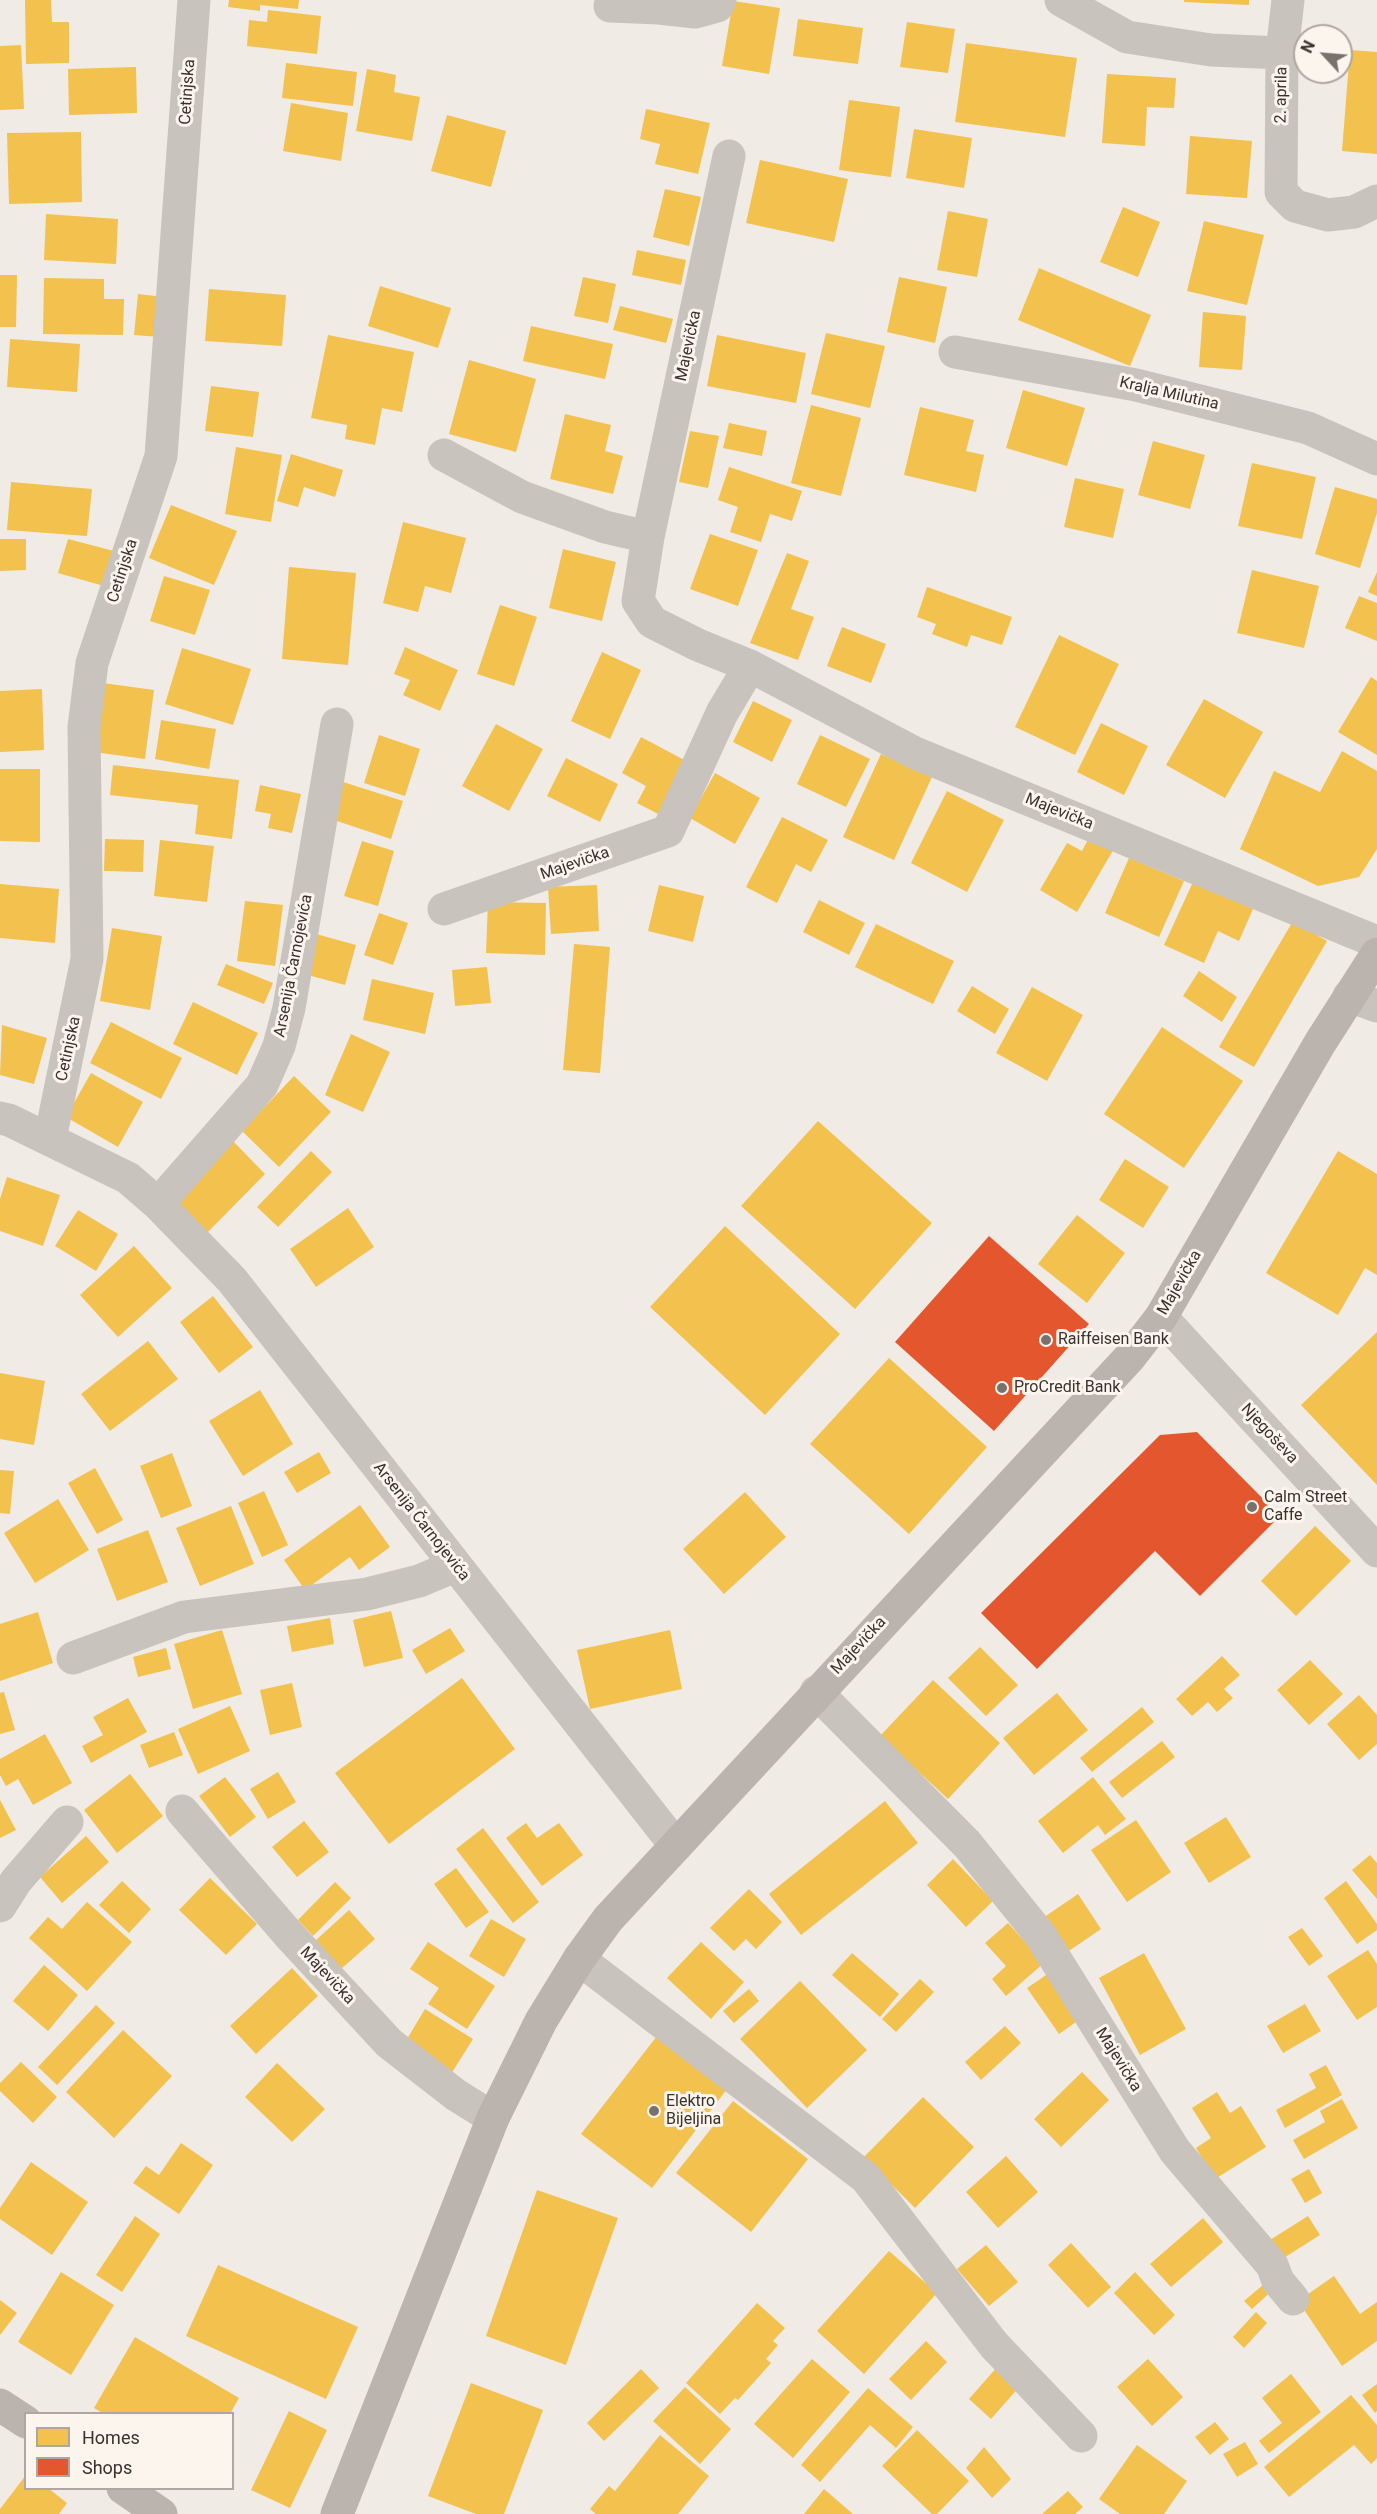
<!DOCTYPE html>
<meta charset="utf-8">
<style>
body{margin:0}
#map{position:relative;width:1377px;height:2514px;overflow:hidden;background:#f0ebe5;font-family:Roboto,sans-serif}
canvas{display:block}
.legend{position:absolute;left:24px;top:2412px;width:210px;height:78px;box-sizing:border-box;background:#fbf5ee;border:2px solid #aea6a0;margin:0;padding:8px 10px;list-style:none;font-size:18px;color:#3b302b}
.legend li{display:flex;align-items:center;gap:12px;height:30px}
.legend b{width:30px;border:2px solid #aea6a0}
.north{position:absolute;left:1293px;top:24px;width:60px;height:60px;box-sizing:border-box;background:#fbf5ee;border:2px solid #aea6a0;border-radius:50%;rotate:296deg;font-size:16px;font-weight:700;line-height:24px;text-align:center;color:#3b302b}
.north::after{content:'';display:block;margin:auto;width:21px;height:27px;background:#7a716c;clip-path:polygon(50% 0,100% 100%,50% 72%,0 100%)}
</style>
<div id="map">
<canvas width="1377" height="2514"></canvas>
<ul class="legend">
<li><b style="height:16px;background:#f2c14e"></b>Homes</li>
<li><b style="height:16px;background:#e4572e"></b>Shops</li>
</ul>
<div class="north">N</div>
</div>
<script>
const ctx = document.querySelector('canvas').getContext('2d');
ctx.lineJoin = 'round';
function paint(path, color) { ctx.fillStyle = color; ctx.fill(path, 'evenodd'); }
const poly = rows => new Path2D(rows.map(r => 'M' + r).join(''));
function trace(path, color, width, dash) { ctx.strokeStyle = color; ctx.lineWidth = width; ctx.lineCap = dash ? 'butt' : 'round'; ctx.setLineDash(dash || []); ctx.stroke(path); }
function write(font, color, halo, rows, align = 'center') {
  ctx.font = font + ' Roboto,sans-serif'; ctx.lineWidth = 6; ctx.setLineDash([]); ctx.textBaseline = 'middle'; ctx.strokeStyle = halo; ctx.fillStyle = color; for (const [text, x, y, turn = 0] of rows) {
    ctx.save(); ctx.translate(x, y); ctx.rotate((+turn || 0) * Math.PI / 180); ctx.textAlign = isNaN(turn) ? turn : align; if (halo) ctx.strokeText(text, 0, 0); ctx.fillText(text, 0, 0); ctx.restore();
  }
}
const homes = poly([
 [25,0,51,0,52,22,69,22,69,63,26,64],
 [229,0,299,0,298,9,260,5,260,11,228,7],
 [1184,0,1249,0,1249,5,1184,2],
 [733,1,780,8,769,74,722,66],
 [268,10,321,16,317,54,247,46,249,20,267,22],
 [798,19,863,28,858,64,793,56],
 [907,22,955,29,948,73,900,67],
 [966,43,1077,58,1065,137,955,122],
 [21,45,24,109,0,110,0,46],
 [1350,50,1377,52,1377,154,1342,151],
 [286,63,357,72,353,106,282,98],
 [136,67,137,113,69,115,68,69],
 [367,69,396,75,394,92,420,97,412,141,356,131],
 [1107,74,1176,78,1174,108,1147,107,1145,146,1102,143],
 [849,100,900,107,891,177,839,170],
 [291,103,348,113,341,161,283,151],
 [646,109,710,123,698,174,655,164,660,144,640,139],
 [447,115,506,131,491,187,431,171],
 [914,129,972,138,964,188,906,178],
 [81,132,82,202,9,204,7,133],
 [1190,136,1252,141,1247,198,1186,194],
 [760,160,848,179,834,242,746,223],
 [665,189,701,197,689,246,653,237],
 [1123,207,1160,222,1138,277,1100,262],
 [948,211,988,219,977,277,937,270],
 [46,214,118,219,116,264,44,260],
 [1204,221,1264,235,1247,305,1187,291],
 [637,250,686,260,681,285,632,275],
 [1039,268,1151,315,1130,366,1018,320],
 [0,275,17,275,16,327,0,327],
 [583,277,616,284,608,323,574,316],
 [899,277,947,287,935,343,887,332],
 [44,278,104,279,104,299,124,299,123,335,43,334],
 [380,286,451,308,438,348,368,326],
 [209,289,286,295,282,346,205,341],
 [138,294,164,297,160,337,134,335],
 [620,306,673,319,666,343,613,330],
 [1203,312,1246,316,1242,370,1199,367],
 [531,326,613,344,605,379,523,361],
 [826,333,885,346,870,408,811,394],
 [328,335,414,352,402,412,382,408,375,445,345,439,347,425,311,418],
 [717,335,806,353,796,403,707,386],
 [10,339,80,344,77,392,7,387],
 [469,360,536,379,516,452,449,434],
 [211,386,259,392,253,437,205,431],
 [1023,390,1085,408,1067,466,1006,448],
 [811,405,861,418,841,496,791,483],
 [920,407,974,420,966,451,984,455,976,492,904,475],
 [565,414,611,425,605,451,623,456,613,494,550,479],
 [729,423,767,431,762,456,723,448],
 [690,431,719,436,708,488,679,482],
 [1153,441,1205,455,1190,509,1138,495],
 [236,447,282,455,271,522,225,514],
 [291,454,343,470,335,497,304,487,298,507,277,501],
 [1252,463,1316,477,1302,539,1238,526],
 [729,467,802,491,792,521,770,514,761,542,730,532,738,507,718,500],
 [1075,478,1124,489,1113,538,1064,527],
 [11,482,92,489,87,536,7,530],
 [1335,487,1377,499,1377,513,1360,568,1315,554],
 [171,505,237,531,214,585,149,558],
 [403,522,466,538,451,593,425,586,418,612,383,603],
 [710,534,758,550,738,606,690,589],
 [0,539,26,539,26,570,0,571],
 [68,539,114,551,104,586,58,573],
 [563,549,616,562,602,621,549,608],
 [787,553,809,561,791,609,814,617,798,660,750,643],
 [289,567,356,573,348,665,282,659],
 [1252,570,1319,586,1304,648,1237,633],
 [1377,572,1377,596,1368,592],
 [164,576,210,590,195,635,150,621],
 [927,587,1012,617,1002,645,971,635,967,647,932,634,936,624,917,617],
 [1359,596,1377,603,1377,641,1345,628],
 [500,605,537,617,514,686,477,674],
 [842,627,886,644,871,683,827,666],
 [1059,635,1119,664,1075,755,1015,727],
 [405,647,458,670,440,711,403,695,410,680,394,674],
 [182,648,251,669,233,725,165,704],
 [602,652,641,670,610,739,571,721],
 [1371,677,1377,681,1377,755,1338,732],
 [103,683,154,690,145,759,94,752],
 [42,689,44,750,0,752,0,691],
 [1204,699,1263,732,1225,798,1166,765],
 [753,701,792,720,772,762,733,742],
 [161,720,216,729,209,769,155,759],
 [1101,723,1148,746,1124,795,1077,772],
 [496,724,543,749,509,811,462,786],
 [379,735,420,749,405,796,364,783],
 [820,735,870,759,846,807,797,784],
 [641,737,690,763,662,816,637,803,646,786,622,773],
 [1342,751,1377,771,1377,849,1359,877,1318,886,1240,849,1274,771,1320,792],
 [881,754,932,777,894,860,843,837],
 [566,758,618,784,600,822,547,796],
 [113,765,239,780,232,839,195,834,198,805,110,795],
 [0,769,40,769,40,842,0,841],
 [715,773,760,798,735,844,690,818],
 [343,782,403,801,391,839,331,819],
 [260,785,301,794,292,833,268,828,271,814,255,811],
 [947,791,1004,820,967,892,911,863],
 [782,817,828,840,811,872,796,864,777,903,746,887],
 [1091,834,1115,847,1077,912,1040,890,1067,843,1082,851],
 [105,839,144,840,143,872,104,871],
 [160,840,214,846,207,902,154,896],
 [362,841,394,851,378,906,344,896],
 [1129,858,1184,881,1159,937,1105,913],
 [1193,882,1253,909,1239,941,1218,931,1204,963,1164,945],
 [0,884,59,889,55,943,0,938],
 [597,885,599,931,551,934,548,887],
 [659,885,704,896,693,942,648,931],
 [819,900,865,923,849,955,803,932],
 [245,901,283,905,275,966,237,961],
 [488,902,546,903,545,955,486,953],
 [379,913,408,923,393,965,364,955],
 [1293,921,1327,941,1254,1067,1219,1047],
 [876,924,954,961,933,1004,855,967],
 [112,928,162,936,150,1010,100,1001],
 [316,934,356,945,345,985,304,974],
 [574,944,610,947,600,1073,563,1070],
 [226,964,273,983,264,1004,217,985],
 [487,967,491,1003,455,1006,452,970],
 [1199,971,1237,997,1222,1022,1183,996],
 [372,979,434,993,425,1034,363,1020],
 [972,986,1009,1009,995,1034,957,1011],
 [1032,987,1083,1015,1047,1081,996,1053],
 [193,1002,258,1033,237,1075,173,1044],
 [111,1022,182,1058,161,1099,90,1063],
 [2,1025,47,1038,34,1084,0,1075],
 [1162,1027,1243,1081,1184,1168,1104,1114],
 [351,1034,390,1052,363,1112,325,1095],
 [91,1073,143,1102,118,1147,66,1117],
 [294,1076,331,1112,279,1167,242,1131],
 [818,1121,932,1223,855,1309,741,1206],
 [232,1140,265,1174,207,1233,173,1200],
 [311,1151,332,1172,278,1227,257,1207],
 [1338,1151,1377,1174,1377,1275,1365,1268,1338,1315,1266,1273],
 [1125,1159,1169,1187,1143,1228,1099,1200],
 [7,1177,60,1195,43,1246,0,1231,0,1199],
 [348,1208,374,1247,316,1287,290,1249],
 [78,1210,118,1234,96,1271,55,1246],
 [1077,1215,1125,1253,1087,1303,1038,1264],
 [725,1226,840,1334,765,1415,650,1307],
 [134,1246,172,1288,118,1337,80,1295],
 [213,1296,253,1347,219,1373,180,1322],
 [1377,1332,1377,1485,1301,1405],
 [148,1341,178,1379,110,1431,81,1394],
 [889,1358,987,1447,909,1534,810,1444],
 [0,1373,45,1381,34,1445,0,1439],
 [260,1390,293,1444,243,1476,209,1421],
 [319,1452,331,1473,297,1493,284,1472],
 [172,1453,192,1506,161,1518,140,1466],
 [95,1468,123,1520,97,1534,68,1483],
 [0,1470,14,1471,10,1514,0,1513],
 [264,1491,288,1545,262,1557,238,1503],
 [745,1492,786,1537,724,1594,683,1549],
 [58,1499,89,1550,35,1583,4,1533],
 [360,1505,390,1547,359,1570,350,1557,305,1590,284,1560],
 [231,1506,254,1564,200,1586,176,1528],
 [1315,1526,1351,1561,1296,1616,1261,1581],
 [148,1530,168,1582,117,1601,97,1549],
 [391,1611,403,1658,364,1667,353,1620],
 [38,1612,53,1663,0,1681,0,1624],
 [330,1618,334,1644,292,1652,287,1626],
 [450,1628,465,1651,426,1674,412,1650],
 [222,1630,242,1694,193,1709,174,1644],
 [670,1630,682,1689,590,1709,577,1650],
 [980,1647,1018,1685,986,1716,948,1678],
 [166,1648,171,1669,138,1677,133,1657],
 [1222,1656,1240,1675,1224,1689,1233,1698,1217,1712,1208,1702,1192,1716,1176,1699],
 [1310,1660,1343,1694,1309,1725,1277,1690],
 [462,1678,515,1749,389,1844,335,1773],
 [933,1680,1000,1743,948,1799,880,1736],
 [292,1683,302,1727,270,1735,260,1690],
 [4,1692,15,1730,0,1734,0,1693],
 [1057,1693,1088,1730,1034,1775,1003,1738],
 [1359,1695,1377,1715,1377,1744,1359,1760,1327,1724],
 [128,1698,147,1732,91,1763,82,1746,103,1735,93,1717],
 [230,1706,250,1751,198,1774,178,1729],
 [1142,1707,1154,1722,1092,1772,1080,1758],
 [174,1732,183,1755,149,1768,140,1745],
 [45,1734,72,1783,33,1805,18,1779,6,1786,0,1775,0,1759],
 [1162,1741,1175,1757,1122,1798,1109,1782],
 [278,1772,296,1802,268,1819,250,1789],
 [130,1774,163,1816,117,1853,84,1810],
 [225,1777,256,1817,230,1837,199,1796],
 [1093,1777,1126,1819,1105,1835,1098,1825,1063,1853,1038,1821],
 [0,1800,16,1830,0,1838],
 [885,1801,918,1843,801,1935,769,1894],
 [1226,1817,1251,1857,1209,1883,1184,1843],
 [1136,1820,1171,1872,1127,1902,1091,1850],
 [304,1821,329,1852,297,1877,272,1847],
 [526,1823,537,1838,559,1823,583,1855,542,1886,506,1838],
 [483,1828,539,1902,513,1923,456,1849],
 [86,1836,109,1862,62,1903,40,1877],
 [1370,1855,1377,1863,1377,1899,1352,1870],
 [953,1859,993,1901,966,1927,927,1885],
 [456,1868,489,1912,466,1928,434,1884],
 [210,1878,257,1924,226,1955,179,1910],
 [122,1881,151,1909,129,1933,99,1905],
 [1346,1881,1377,1924,1377,1930,1357,1944,1324,1898],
 [335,1882,351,1898,313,1936,298,1920],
 [749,1889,782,1922,756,1949,746,1939,734,1951,710,1928],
 [1078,1894,1101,1929,1063,1955,1040,1920],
 [87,1902,132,1942,87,1991,29,1938,48,1917,62,1929],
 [349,1910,375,1939,341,1969,315,1941],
 [491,1919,526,1939,504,1977,469,1956],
 [1008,1923,1044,1963,1006,1996,992,1979,1006,1966,985,1943],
 [1302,1928,1323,1956,1309,1966,1288,1937],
 [428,1942,495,1986,467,2029,428,2004,439,1988,410,1969],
 [701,1942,744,1982,711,2019,667,1978],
 [1368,1950,1377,1964,1377,2007,1357,2020,1327,1976],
 [852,1953,899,1994,880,2017,832,1975],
 [1144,1953,1186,2029,1140,2055,1099,1978],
 [44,1965,78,1995,48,2031,13,2001],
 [292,1968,318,1996,256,2054,230,2026],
 [1052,1971,1083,2017,1059,2034,1027,1988],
 [920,1979,934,1992,896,2032,882,2019],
 [800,1981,867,2050,807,2108,740,2039],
 [749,1989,759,2001,734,2023,723,2011],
 [1305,2004,1321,2031,1283,2053,1267,2026],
 [96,2005,115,2023,57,2085,38,2067],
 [425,2009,473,2039,451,2074,404,2044],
 [1005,2026,1021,2043,981,2080,965,2062],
 [123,2030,172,2076,114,2138,66,2092],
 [657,2036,727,2089,652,2188,581,2134],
 [21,2062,57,2097,33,2123,0,2091,0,2083],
 [277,2063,325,2109,292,2142,245,2097],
 [1326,2065,1342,2095,1285,2128,1276,2110,1316,2088,1309,2074],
 [1082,2072,1109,2100,1061,2147,1034,2119],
 [1217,2092,1230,2113,1241,2106,1266,2147,1215,2179,1196,2148,1211,2138,1192,2108],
 [923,2097,974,2147,915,2208,864,2157],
 [1342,2099,1358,2128,1304,2159,1293,2140,1325,2122,1320,2111],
 [733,2101,808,2159,751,2232,676,2173],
 [181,2143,213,2165,179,2214,133,2183,146,2166,159,2175],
 [1006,2156,1038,2192,998,2228,966,2192],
 [31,2162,88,2202,52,2255,0,2219,0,2208],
 [1309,2169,1322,2193,1305,2203,1291,2179],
 [537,2190,618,2218,566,2365,486,2336],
 [135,2216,160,2234,122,2292,96,2275],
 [1308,2216,1320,2235,1282,2259,1270,2240],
 [1203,2218,1223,2242,1171,2287,1150,2264],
 [1071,2243,1111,2287,1088,2308,1048,2265],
 [986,2245,1018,2282,989,2306,957,2269],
 [889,2251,937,2293,864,2374,817,2331],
 [218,2265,358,2327,326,2399,186,2336],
 [61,2272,114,2305,71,2375,18,2342],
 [1135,2272,1175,2315,1154,2335,1114,2293],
 [1334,2276,1360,2314,1377,2302,1377,2341,1342,2366,1298,2301],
 [1270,2279,1276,2287,1252,2309,1244,2301],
 [0,2300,17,2313,0,2335],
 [757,2303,785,2328,773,2341,778,2345,766,2359,771,2363,738,2400,735,2398,720,2414,686,2383],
 [1256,2312,1267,2323,1244,2348,1233,2337],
 [135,2337,239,2398,230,2414,104,2414,94,2408],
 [926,2341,947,2362,911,2400,889,2379],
 [812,2359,850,2392,793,2458,754,2424],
 [1148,2359,1183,2397,1152,2426,1117,2387],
 [998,2366,1020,2386,991,2419,969,2399],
 [641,2369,659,2388,604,2441,587,2423],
 [1291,2374,1321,2412,1269,2453,1259,2441,1282,2423,1262,2398],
 [471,2383,543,2410,504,2514,476,2514,428,2496],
 [1377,2384,1377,2411,1375,2413,1362,2395],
 [685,2387,731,2429,700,2464,653,2421],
 [868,2388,913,2427,896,2448,870,2425,820,2482,801,2465],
 [1351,2395,1377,2425,1377,2458,1371,2464,1354,2445,1289,2497,1264,2467],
 [289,2411,327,2430,290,2508,251,2490],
 [1215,2422,1229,2439,1210,2455,1195,2437],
 [917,2430,969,2481,937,2514,932,2514,882,2466],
 [660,2435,709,2476,678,2514,596,2514,590,2509,609,2486,615,2491],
 [1245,2442,1258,2464,1237,2477,1223,2454],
 [1137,2445,1187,2481,1164,2514,1120,2514,1099,2499],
 [984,2447,1011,2479,992,2498,966,2468],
 [26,2475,26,2488,48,2488,67,2503,59,2514,0,2514,0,2509],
 [824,2489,853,2514,804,2514],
 [1068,2491,1083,2507,1075,2514,1042,2514]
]);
const shops = poly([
 [989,1236,1089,1324,994,1431,895,1342],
 [1197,1432,1280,1516,1200,1596,1155,1551,1037,1669,981,1613,1160,1435]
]);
const street = poly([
 [1061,0,1127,37,1211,50,1282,53,1281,192,1295,206,1328,215,1354,212,1377,201],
 [610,6,659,8,695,12,717,6,720,0],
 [1282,53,1288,0],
 [729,156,648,537,638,601,652,622,698,645,750,666,915,753,1377,942],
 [955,352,1136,385,1308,428,1377,459],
 [444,455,522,497,605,527,648,537],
 [444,909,668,831,722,713,750,666],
 [1349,996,1377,1006],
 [0,1118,9,1120,128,1178,158,1204,232,1280,676,1846],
 [50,1139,87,959,84,727,92,663,161,456,194,0],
 [158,1204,262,1085,279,1046,289,1008,337,724],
 [1161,1317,1377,1551],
 [73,1658,184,1617,367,1594,419,1581,455,1566],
 [816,1692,967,1844,1041,1936,1175,2151,1272,2265,1278,2281,1293,2299],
 [182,1811,289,1935,389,2043,456,2095,493,2118],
 [0,1906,16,1881,67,1822],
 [579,1959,866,2178,994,2345,1081,2436]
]);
const secondary = poly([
 [0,2405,26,2422],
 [123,2488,161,2514],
 [337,2514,493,2118,541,2021,579,1959,608,1919,1130,1357,1161,1317,1320,1043,1377,954]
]);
const markers = [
 [1046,1340,6,"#7a716c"],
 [1002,1388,6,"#7a716c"],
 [1252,1507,6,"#7a716c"],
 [654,2111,6,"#7a716c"]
];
const streetNames = [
 ["Cetinjska",188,92,-86],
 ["2. aprila",1282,95,-89],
 ["Majevička",689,346,-78],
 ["Kralja Milutina",1169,394,13],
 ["Cetinjska",123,571,-72],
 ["Majevička",1059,812,22],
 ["Majevička",575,864,-19],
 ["Arsenija Čarnojevića",294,966,-79],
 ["Cetinjska",69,1049,-78],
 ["Majevička",1180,1283,-60],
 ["Njegoševa",1269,1434,47],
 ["Arsenija Čarnojevića",421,1522,52],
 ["Majevička",859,1646,-47],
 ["Majevička",327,1976,47],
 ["Majevička",1118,2060,58]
];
const poiNames = [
 ["Raiffeisen Bank",1058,1340],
 ["ProCredit Bank",1014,1388],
 ["Calm Street",1264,1498],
 ["Caffe",1264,1516],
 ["Elektro",666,2102],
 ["Bijeljina",666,2120]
];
paint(homes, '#f2c14e');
paint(shops, '#e4572e');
trace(street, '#c9c3be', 33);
trace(secondary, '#bab3ae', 33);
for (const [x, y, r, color] of markers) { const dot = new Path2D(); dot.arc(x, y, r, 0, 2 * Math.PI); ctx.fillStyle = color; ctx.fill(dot); trace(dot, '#fbf5ee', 2); }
write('16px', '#3b302b', '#fbf5ee', streetNames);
write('16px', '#3b302b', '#fbf5ee', poiNames, 'left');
</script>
